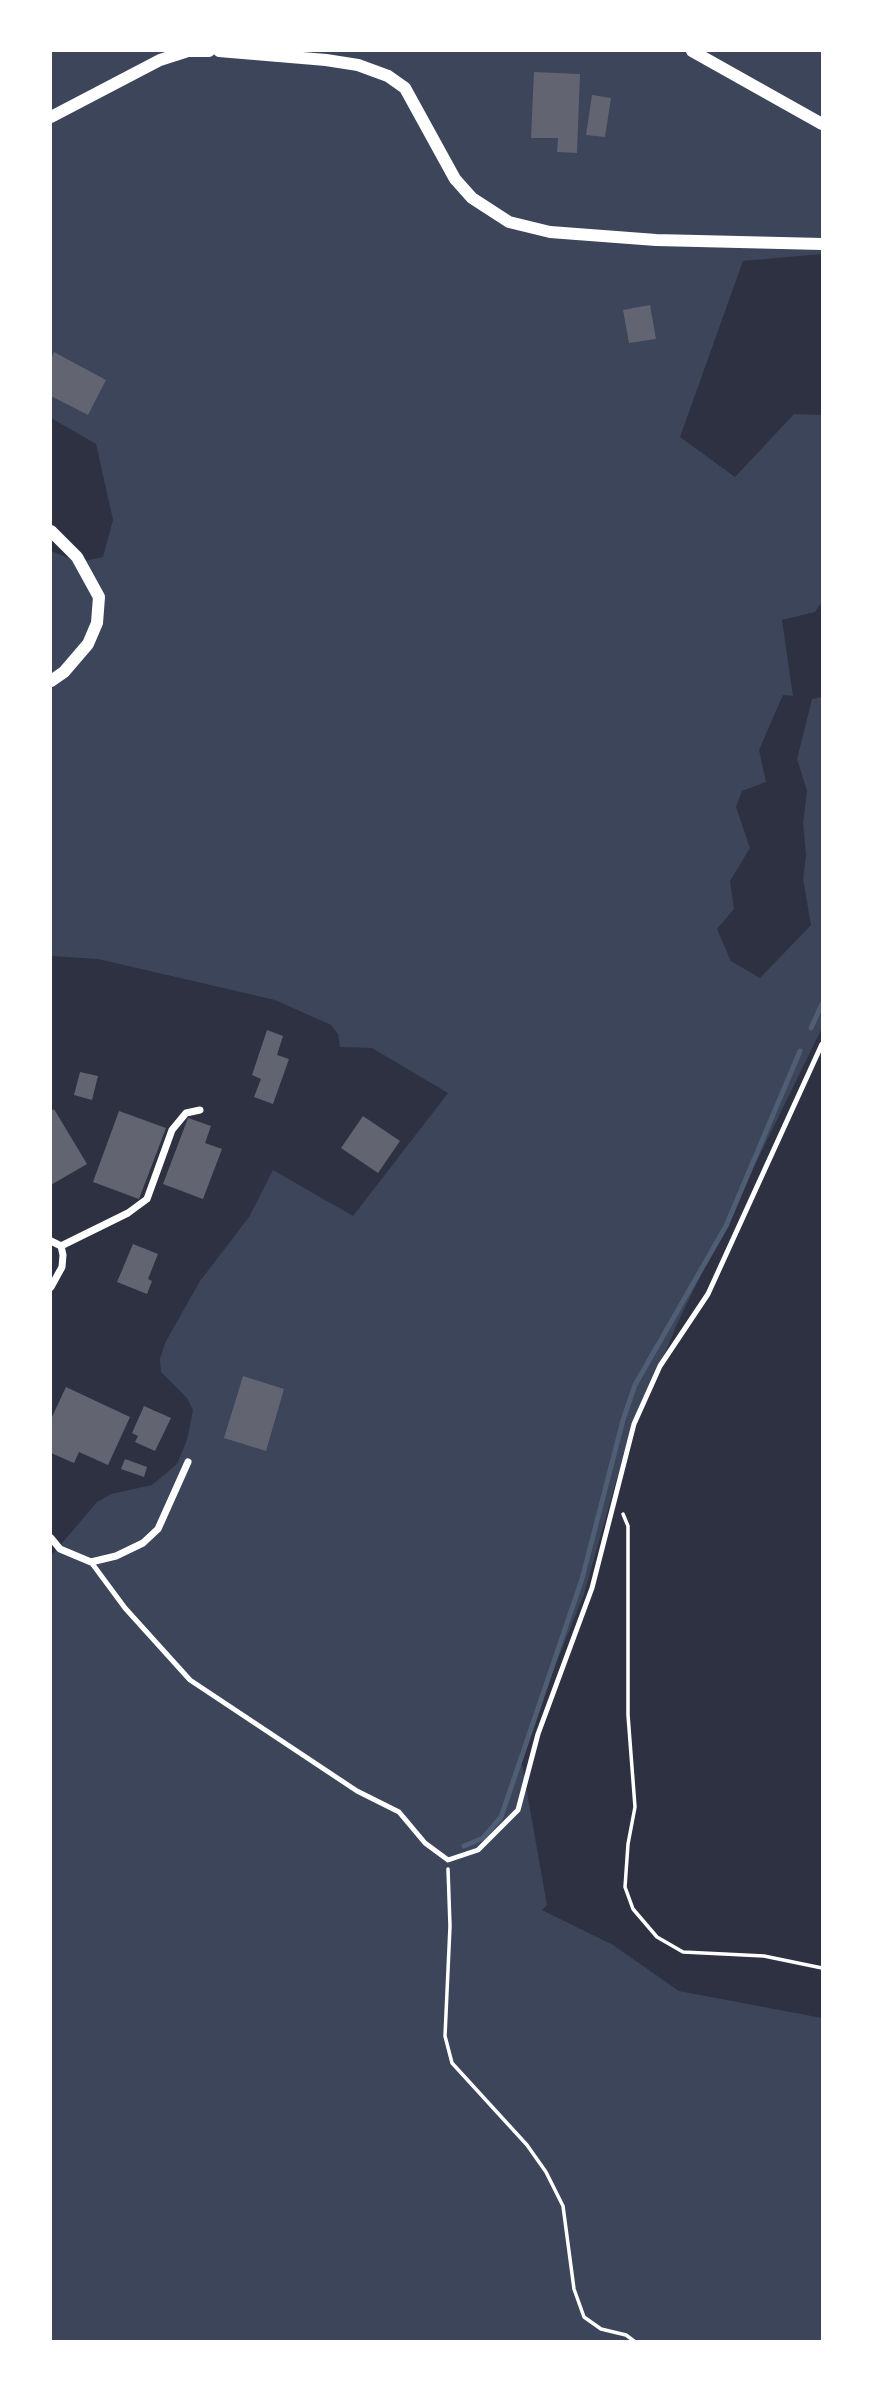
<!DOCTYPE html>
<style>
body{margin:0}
#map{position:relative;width:873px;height:2392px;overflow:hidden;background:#2d3142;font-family:"Sofia Sans Condensed",sans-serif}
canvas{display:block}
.frame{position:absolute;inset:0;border:52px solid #fff;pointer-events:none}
</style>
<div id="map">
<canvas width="873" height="2392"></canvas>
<div class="frame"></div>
</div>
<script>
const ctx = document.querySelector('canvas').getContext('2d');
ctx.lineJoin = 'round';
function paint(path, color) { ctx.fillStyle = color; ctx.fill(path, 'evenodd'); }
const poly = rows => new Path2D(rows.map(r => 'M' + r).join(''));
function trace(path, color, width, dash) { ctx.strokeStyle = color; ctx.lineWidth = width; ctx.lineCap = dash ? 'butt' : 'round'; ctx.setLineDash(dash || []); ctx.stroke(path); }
const green = poly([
 [51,51,822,51,822,254,743,261,680,437,735,477,794,414,822,415,822,602,815,612,782,620,793,696,783,695,759,750,766,782,742,791,736,807,750,848,730,881,734,909,717,929,731,961,760,978,811,925,803,879,806,855,803,823,807,791,797,759,812,699,822,697,822,1028,677,1324,624,1453,584,1594,520,1753,547,1905,542,1910,613,1945,679,1991,822,2018,822,2341,51,2341,51,1556,97,1502,111,1494,152,1485,177,1464,187,1440,193,1410,187,1398,161,1372,160,1359,165,1343,200,1281,249,1217,273,1170,353,1216,448,1093,372,1048,340,1047,338,1034,331,1025,275,1000,98,959,51,956,51,551,79,562,103,557,113,520,96,444,51,418]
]);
const stream = poly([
 [811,1028,822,1004],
 [464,1846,483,1838,501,1817,582,1579,623,1420,635,1385,726,1226,800,1051]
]);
const building = poly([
 [534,72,580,74,577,153,557,152,558,138,531,138],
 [592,95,611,98,605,137,586,135],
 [650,305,656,339,629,343,623,310],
 [54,352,106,380,88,415,51,396,51,358],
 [267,1030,283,1036,277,1055,289,1059,273,1104,254,1097,261,1079,252,1075],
 [80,1072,98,1076,92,1100,74,1095],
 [54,1109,87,1164,51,1185,51,1111],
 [119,1111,166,1128,139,1199,93,1182],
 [363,1116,400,1141,378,1173,341,1148],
 [188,1118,211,1126,205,1143,222,1149,203,1199,163,1184],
 [133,1244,158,1254,148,1279,152,1281,147,1294,117,1282],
 [243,1376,284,1389,266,1451,224,1438],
 [66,1387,130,1417,108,1465,79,1452,74,1463,51,1453,51,1419],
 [144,1406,171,1418,155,1451,135,1442,138,1436,132,1433],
 [125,1459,147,1467,144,1477,121,1469]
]);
const path = poly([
 [623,1514,628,1526,628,1715,635,1807,628,1844,625,1887,633,1909,657,1937,683,1952,764,1956,822,1968],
 [448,1869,450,1926,445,2036,452,2063,527,2145,546,2172,563,2206,574,2289,584,2317,601,2329,626,2335,634,2341]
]);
const service = poly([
 [91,1562,125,1608,190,1680,357,1791,399,1812,425,1843,448,1860,478,1850,518,1810,538,1734,592,1588,634,1424,660,1366,708,1294,822,1044]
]);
const minor = poly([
 [51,1241,61,1246,63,1255,62,1267,51,1287],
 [61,1246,128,1213,147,1199,172,1130,186,1113,200,1110],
 [51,1538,60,1549,91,1562,116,1556,143,1543,158,1529,188,1462]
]);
const tertiary = poly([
 [219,51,326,60,358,65,388,76,405,88,455,179,472,198,509,222,550,232,656,240,822,244],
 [692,51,822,124],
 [51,117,160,60,188,51,209,51],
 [51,531,77,557,99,597,97,623,88,644,64,672,51,681]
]);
paint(green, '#3c4559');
trace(stream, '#4f5d75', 5);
paint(building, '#626471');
trace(path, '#fff', 3.5);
trace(service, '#fff', 5);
trace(minor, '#fff', 7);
trace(tertiary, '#fff', 12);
</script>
